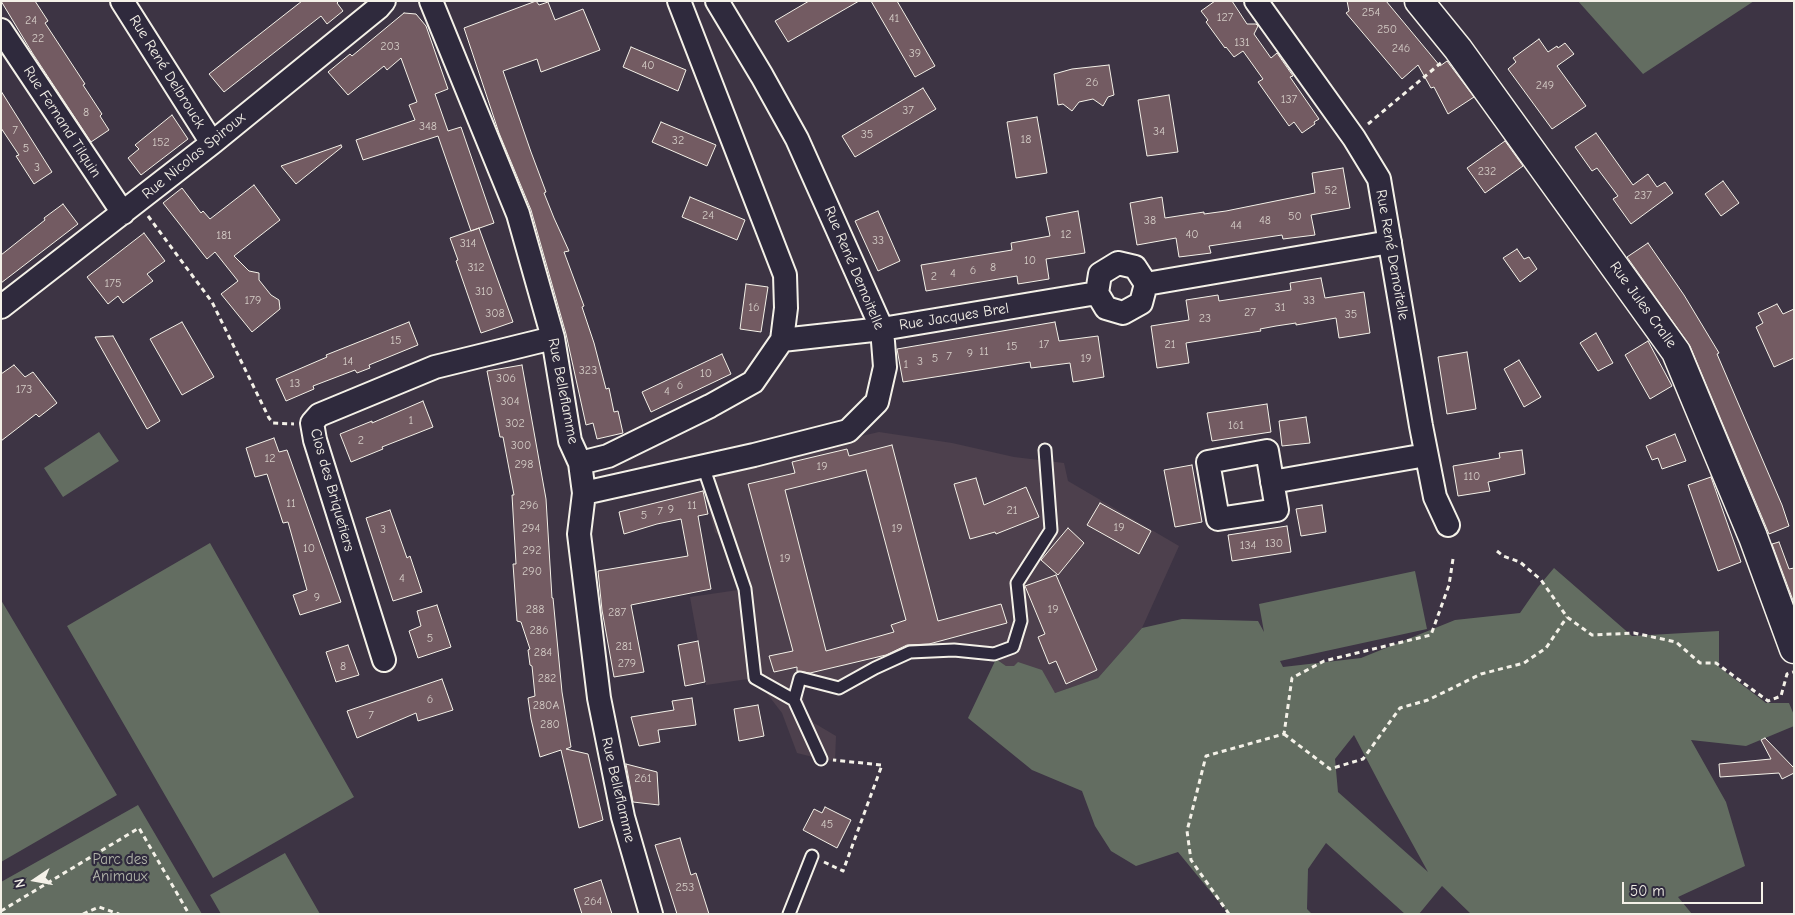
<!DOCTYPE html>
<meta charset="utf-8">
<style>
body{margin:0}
#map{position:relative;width:1795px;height:915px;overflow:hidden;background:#3d3444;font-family:"Comic Neue",sans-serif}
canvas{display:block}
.frame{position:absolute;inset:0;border:2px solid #f4f1e8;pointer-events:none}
.north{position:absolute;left:10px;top:855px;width:50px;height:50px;-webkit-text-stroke:4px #2f2a3d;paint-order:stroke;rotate:258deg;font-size:14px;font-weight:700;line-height:20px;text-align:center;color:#f4f1e8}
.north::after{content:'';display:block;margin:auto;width:18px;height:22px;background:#f4f1e8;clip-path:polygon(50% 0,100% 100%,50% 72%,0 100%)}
.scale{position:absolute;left:1622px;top:882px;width:141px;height:22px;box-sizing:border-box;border:2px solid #f4f1e8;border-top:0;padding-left:6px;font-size:15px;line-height:18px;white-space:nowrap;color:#f4f1e8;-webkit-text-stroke:4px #2f2a3d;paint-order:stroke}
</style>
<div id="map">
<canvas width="1795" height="915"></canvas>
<div class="frame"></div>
<div class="north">N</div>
<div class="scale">50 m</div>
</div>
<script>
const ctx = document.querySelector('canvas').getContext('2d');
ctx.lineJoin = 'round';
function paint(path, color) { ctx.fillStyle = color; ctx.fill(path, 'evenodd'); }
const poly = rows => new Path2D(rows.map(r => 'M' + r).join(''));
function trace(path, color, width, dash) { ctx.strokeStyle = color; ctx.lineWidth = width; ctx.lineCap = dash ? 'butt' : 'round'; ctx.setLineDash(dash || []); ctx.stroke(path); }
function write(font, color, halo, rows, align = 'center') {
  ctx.font = font + ' "Comic Neue",sans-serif'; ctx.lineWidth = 4.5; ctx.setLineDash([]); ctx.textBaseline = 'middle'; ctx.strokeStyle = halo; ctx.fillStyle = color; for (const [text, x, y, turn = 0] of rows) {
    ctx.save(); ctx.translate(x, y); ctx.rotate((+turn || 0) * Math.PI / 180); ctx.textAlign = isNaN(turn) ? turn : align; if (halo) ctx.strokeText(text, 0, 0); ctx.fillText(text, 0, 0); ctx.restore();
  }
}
const built = poly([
 [879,432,952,443,1014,457,1064,463,1068,481,1179,546,1142,628,1098,678,1055,693,1014,666,1006,666,996,659,959,653,920,655,883,668,839,688,802,684,805,708,814,723,836,736,835,761,821,759,797,753,782,713,755,678,706,685,690,597,745,589,735,552,715,532,701,481,771,457]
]);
const green = poly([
 [1578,1,1754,1,1643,74],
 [99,432,119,461,63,497,44,468],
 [210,543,354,797,213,878,67,626],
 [1554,568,1632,636,1719,631,1719,667,1766,703,1789,703,1794,715,1794,726,1746,746,1691,740,1726,802,1745,866,1678,897,1692,914,1471,914,1442,886,1419,914,1405,914,1326,843,1308,869,1307,909,1312,914,1229,914,1178,852,1136,866,1111,851,1095,826,1082,791,1032,770,968,718,996,659,1006,666,1014,666,1018,662,1042,670,1055,693,1098,678,1142,628,1182,619,1258,621,1264,632,1259,604,1415,571,1427,629,1280,661,1283,667,1361,658,1455,620,1520,613,1538,587],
 [1354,735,1385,794,1428,872,1338,792,1335,759],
 [1,600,117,795,1,862],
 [138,805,202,914,1,914,1,882],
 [285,853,320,914,221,914,210,895]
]);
const building = poly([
 [1,1,35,1,48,21,45,23,85,84,83,85,102,114,100,116,109,130,91,142,33,54,1,1],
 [302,1,339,1,337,3,343,11,327,24,321,16,224,92,209,74,302,1],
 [536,1,539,5,548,2,555,20,583,9,600,50,541,72,537,59,503,71,531,152,546,192,544,193,554,218,569,251,564,252,584,306,582,307,594,343,606,389,609,388,614,412,618,411,623,433,597,439,593,423,586,425,566,334,531,210,499,133,464,28,536,1],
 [809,1,859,1,788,42,775,21,809,1],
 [871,1,897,1,935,66,915,77,871,1],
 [1215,1,1232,1,1247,24,1256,24,1258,26,1254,34,1271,58,1277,53,1293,76,1290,77,1319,119,1314,122,1315,124,1302,133,1294,122,1289,126,1258,82,1263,79,1243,51,1234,57,1226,47,1225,48,1206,22,1208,20,1201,11,1215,1],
 [1347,1,1386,1,1440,66,1447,61,1474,97,1448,114,1434,87,1431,88,1418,65,1402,79,1346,13,1349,11,1347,1],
 [404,13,416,14,426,26,448,89,435,94,448,131,461,127,494,223,471,231,438,136,363,160,356,140,415,120,409,105,417,102,401,58,387,70,384,66,348,95,328,72,350,54,352,56,404,13],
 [1539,39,1548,52,1557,46,1558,48,1565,43,1574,54,1557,66,1586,106,1552,129,1508,69,1516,62,1513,58,1539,39],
 [631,47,686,70,678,91,623,67,631,47],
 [1109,65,1114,95,1108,97,1103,106,1093,99,1079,102,1072,111,1063,104,1058,105,1054,74,1072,69,1109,65],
 [923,88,936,109,855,157,842,136,923,88],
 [1,91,52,172,34,184,16,156,19,155,1,128,1,91],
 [1169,95,1178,152,1147,156,1138,100,1169,95],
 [172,115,188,139,141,175,128,158,139,149,135,145,172,115],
 [1037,117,1047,173,1016,178,1007,122,1037,117],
 [661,122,716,145,707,166,652,142,661,122],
 [1596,133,1633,185,1648,174,1657,187,1665,182,1673,193,1631,224,1613,199,1618,196,1597,168,1592,171,1575,147,1596,133],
 [1505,141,1523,166,1485,193,1467,168,1505,141],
 [341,145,342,147,296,184,281,166,341,145],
 [1343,168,1350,208,1311,215,1315,235,1283,239,1282,235,1209,246,1211,253,1179,257,1176,238,1137,245,1130,203,1162,197,1165,218,1204,212,1204,214,1226,211,1315,193,1312,173,1343,168],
 [1723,181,1739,203,1721,216,1705,194,1723,181],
 [254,185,280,220,234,256,249,271,259,273,259,280,271,295,279,300,280,309,252,332,221,294,238,281,215,252,207,259,163,203,182,188,201,213,203,211,210,219,254,185],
 [690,197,745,220,737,240,682,217,690,197],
 [63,204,78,224,1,283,1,255,45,220,44,218,63,204],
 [878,211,900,261,878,271,855,221,878,211],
 [1078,211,1085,253,1046,259,1049,279,1018,284,1017,276,926,291,921,265,1012,250,1011,243,1050,236,1046,217,1078,211],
 [479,228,513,322,481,333,456,261,458,260,450,238,479,228],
 [144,233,165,261,147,274,153,281,123,303,118,296,108,304,87,277,144,233],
 [1648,243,1684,295,1719,353,1717,354,1782,505,1789,526,1769,534,1690,346,1627,257,1648,243],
 [1517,249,1524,259,1529,257,1537,269,1520,282,1503,258,1517,249],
 [1321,278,1325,298,1364,292,1370,333,1339,338,1336,318,1296,325,1296,323,1276,326,1260,329,1261,331,1186,343,1189,363,1157,368,1151,326,1189,320,1186,300,1218,295,1219,301,1291,290,1290,283,1321,278],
 [746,284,768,287,761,332,740,329,746,284],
 [1777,304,1783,314,1794,309,1794,358,1774,367,1756,327,1763,323,1758,313,1777,304],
 [182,322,214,377,182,395,150,339,182,322],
 [409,322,418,345,369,365,370,368,357,373,355,370,313,386,314,389,286,401,276,379,327,357,326,355,409,322],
 [1055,322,1059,341,1098,336,1104,377,1073,382,1070,363,1031,368,1030,362,903,382,897,349,1055,322],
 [1596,333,1613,363,1598,371,1580,343,1596,333],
 [113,336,160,421,147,429,95,337,113,336],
 [1648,341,1672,386,1650,399,1625,355,1648,341],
 [1467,352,1476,409,1447,414,1438,357,1467,352],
 [722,354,731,374,651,412,642,392,722,354],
 [1519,360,1541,397,1524,407,1504,369,1519,360],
 [14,365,25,377,33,372,57,403,39,417,36,414,1,441,1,374,14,365],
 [522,365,546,499,552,598,553,598,562,692,571,747,566,749,588,754,603,820,579,828,561,750,540,757,531,719,528,698,535,696,532,666,530,665,528,650,530,649,521,622,517,621,513,564,516,564,512,495,514,495,503,437,500,437,487,371,522,365],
 [423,401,433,427,382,447,383,449,351,462,340,434,372,421,372,423,423,401],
 [1267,404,1271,432,1212,441,1207,413,1267,404],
 [1306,417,1310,443,1282,446,1279,421,1306,417],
 [1675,434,1686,461,1662,469,1658,458,1652,460,1646,446,1675,434],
 [274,438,279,452,287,450,341,602,300,615,293,595,307,590,288,522,283,523,267,474,255,477,246,448,274,438],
 [892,445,938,621,1001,604,1007,623,929,644,907,645,886,655,810,673,797,671,797,667,774,672,769,656,793,651,748,484,795,473,792,462,847,449,849,456,892,445],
 [866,470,906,620,891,625,894,632,826,651,785,490,866,470],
 [1522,450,1525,474,1488,482,1490,491,1458,496,1453,466,1500,458,1499,453,1522,450],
 [1192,465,1202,522,1175,527,1164,470,1192,465],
 [1711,477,1741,562,1718,571,1688,485,1711,477],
 [976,478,984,505,1026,487,1039,517,996,534,995,532,970,539,954,484,976,478],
 [703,491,708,514,698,516,711,589,631,605,644,672,614,677,602,610,598,571,688,556,681,519,657,524,624,534,619,512,703,491],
 [1100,503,1151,531,1139,554,1087,525,1100,503],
 [1322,505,1326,532,1301,536,1296,509,1322,505],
 [390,510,407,558,410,556,422,592,393,601,366,518,390,510],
 [1287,526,1291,552,1232,561,1228,535,1287,526],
 [1068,528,1084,543,1058,575,1041,560,1068,528],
 [1779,542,1789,569,1794,568,1794,603,1772,544,1779,542],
 [1056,575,1097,670,1066,684,1056,661,1049,664,1038,637,1045,634,1025,586,1056,575],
 [437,605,451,647,418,658,409,631,421,626,417,611,437,605],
 [698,641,705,682,685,686,678,645,698,641],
 [348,645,359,675,336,682,326,652,348,645],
 [442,679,453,710,418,721,416,713,357,738,347,711,442,679],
 [692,698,696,725,658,730,660,742,639,746,631,717,674,710,672,701,692,698],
 [758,705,764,736,739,741,734,709,758,705],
 [1765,738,1794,768,1794,773,1782,779,1779,773,1720,777,1719,764,1771,759,1761,740,1765,738],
 [626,764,657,772,659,805,633,802,626,764],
 [825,807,851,820,837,848,803,830,814,809,822,813,825,807],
 [680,838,691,875,696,873,709,914,677,914,655,845,680,838],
 [601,880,612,914,582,914,574,889,601,880]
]);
const path = poly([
 [1368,124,1442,62],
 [148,216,212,302,269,418,273,423,294,424],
 [1497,551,1503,556,1520,562,1541,580,1567,617,1592,635,1634,633,1676,642,1700,663,1716,663,1768,701,1781,696,1787,674,1793,672],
 [1284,734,1330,769,1363,759,1400,708,1428,700,1481,674,1524,663,1546,648,1567,617],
 [824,862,843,871,882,765,833,760],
 [1,911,139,828,189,914],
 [83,914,99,907,119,914],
 [1229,914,1191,860,1187,831,1206,756,1284,734,1292,678,1324,661,1431,635,1449,585,1453,559]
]);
const service = poly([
 [703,466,745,589,755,678,794,700,821,759],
 [794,700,800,678,839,688,875,668,910,652,954,650,994,654,1013,647,1021,621,1017,583,1051,530,1045,450],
 [789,914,812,856]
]);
const minor = poly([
 [122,1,212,143],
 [431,1,518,214,553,338,570,441,580,463,584,493,579,534,599,698,623,817,651,914],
 [1256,1,1354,138,1379,179,1421,426,1435,497,1448,525],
 [1,30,123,213],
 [1118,263,1135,267,1146,284,1141,303,1123,313,1106,308,1097,293,1100,274,1118,263],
 [1146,284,1390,242],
 [1,307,212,143,378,8,384,1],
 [782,340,882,329,1097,293],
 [1267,451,1277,510,1218,519,1208,462,1267,451],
 [580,463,608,456,710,406,753,382,782,340,786,308,785,275,679,1],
 [1272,482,1426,455],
 [584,493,754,455,848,431,877,402,885,367,882,329,797,139,762,76,717,1],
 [384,660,315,440,312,423,319,415,435,367,553,338]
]);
const tertiary = poly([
 [1419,1,1458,49,1676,352,1753,537,1794,649]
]);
const numberNames = [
 ["254",1371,13],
 ["127",1225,18],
 ["41",894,19],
 ["24",31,21],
 ["250",1387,30],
 ["22",38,39],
 ["131",1242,43],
 ["203",390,47],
 ["246",1401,49],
 ["39",915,54],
 ["40",648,66],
 ["26",1092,83],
 ["249",1545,86],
 ["137",1289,100],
 ["37",908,111],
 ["8",86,113],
 ["348",428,127],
 ["7",15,131],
 ["34",1159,132],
 ["35",867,135],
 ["18",1026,140],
 ["32",678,141],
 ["152",161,143],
 ["5",26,149],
 ["3",37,168],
 ["232",1487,172],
 ["52",1331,191],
 ["237",1643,196],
 ["24",708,216],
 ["50",1295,217],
 ["38",1150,221],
 ["48",1265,221],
 ["44",1236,226],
 ["12",1066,235],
 ["40",1192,235],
 ["181",224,236],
 ["33",878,241],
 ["314",468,244],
 ["10",1030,261],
 ["312",476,268],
 ["8",993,268],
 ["6",973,271],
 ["4",953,274],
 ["2",934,277],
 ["175",113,284],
 ["310",484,292],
 ["179",253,301],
 ["33",1309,301],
 ["16",754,308],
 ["31",1280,308],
 ["27",1250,313],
 ["308",495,314],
 ["35",1351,315],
 ["23",1205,319],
 ["15",396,341],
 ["17",1044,345],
 ["21",1170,345],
 ["15",1012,347],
 ["11",984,352],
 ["9",970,354],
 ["7",949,357],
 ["5",935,359],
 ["19",1086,359],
 ["14",348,362],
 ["3",920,362],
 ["1",906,365],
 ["323",588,371],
 ["10",706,374],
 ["306",506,379],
 ["13",295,384],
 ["6",680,386],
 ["173",24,390],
 ["4",667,392],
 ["304",510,402],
 ["1",411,421],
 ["302",515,424],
 ["161",1236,426],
 ["2",361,441],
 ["300",521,446],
 ["12",270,459],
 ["298",524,465],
 ["19",822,467],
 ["110",1472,477],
 ["11",291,504],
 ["296",529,506],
 ["11",692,506],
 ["9",671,510],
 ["21",1012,511],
 ["7",660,512],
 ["5",644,516],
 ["19",1119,528],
 ["294",531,529],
 ["19",897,529],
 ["3",383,530],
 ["130",1274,544],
 ["134",1248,546],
 ["10",309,549],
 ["292",532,551],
 ["19",785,559],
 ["290",532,572],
 ["4",402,579],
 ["9",317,598],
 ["288",535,610],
 ["19",1053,610],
 ["287",617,613],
 ["286",539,631],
 ["5",430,639],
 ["281",624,647],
 ["284",543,653],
 ["279",627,664],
 ["8",343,667],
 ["282",547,679],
 ["6",430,700],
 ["280A",546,706],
 ["7",371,716],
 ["280",550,725],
 ["261",643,779],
 ["45",827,825],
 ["253",685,888],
 ["264",593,902]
];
const streetNames = [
 ["Rue René Delbrouck",167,72,58],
 ["Rue Fernand Tilquin",62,122,57],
 ["Rue Nicolas Spiroux",194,156,-39],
 ["Rue René Demoitelle",1392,255,80],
 ["Rue René Demoitelle",854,268,67],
 ["Rue Jules Cralle",1643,305,54],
 ["Rue Jacques Brel",954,317,-9],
 ["Rue Belleflamme",563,391,79],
 ["Clos des Briquetiers",332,490,74],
 ["Rue Belleflamme",618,790,77]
];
const parkNames = [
 ["Parc des",120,860],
 ["Animaux",120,877]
];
paint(built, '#4d404d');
paint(green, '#636d61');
paint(building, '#735b62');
trace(building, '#f4f1e8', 1);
trace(service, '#f4f1e8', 15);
trace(minor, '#f4f1e8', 26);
trace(tertiary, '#f4f1e8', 31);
trace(path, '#f4f1e8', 3, [5, 4]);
trace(service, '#2f2a3d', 11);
trace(minor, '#2f2a3d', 22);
trace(tertiary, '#2f2a3d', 28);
write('12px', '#d4ccc6', null, numberNames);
write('15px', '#f4f1e8', '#2f2a3d', streetNames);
write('15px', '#b3b6ab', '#2f2a3d', parkNames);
</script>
